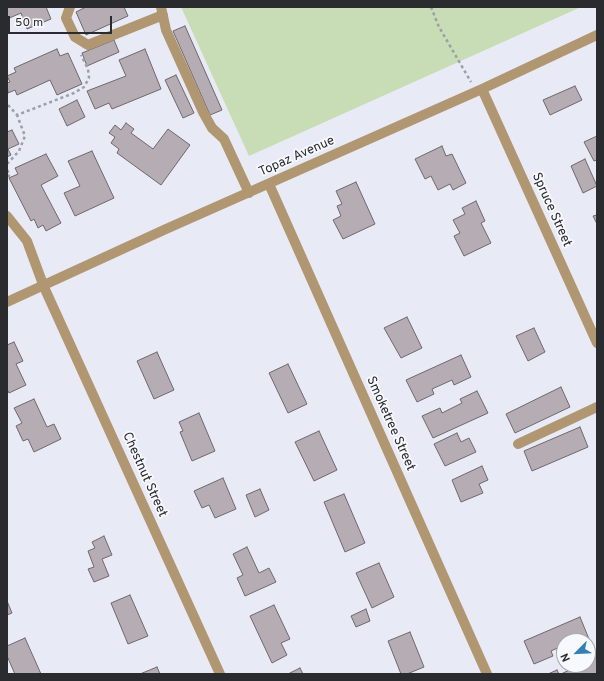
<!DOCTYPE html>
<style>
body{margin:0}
#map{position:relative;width:604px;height:681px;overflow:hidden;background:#e8ebf5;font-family:Overpass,sans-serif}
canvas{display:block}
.frame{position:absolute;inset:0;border:8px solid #2a2b2f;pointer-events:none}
.north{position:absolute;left:556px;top:633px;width:40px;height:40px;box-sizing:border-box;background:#f7f9fe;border:1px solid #a5a7ab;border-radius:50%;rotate:246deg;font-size:11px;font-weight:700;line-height:16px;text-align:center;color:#2a2b2f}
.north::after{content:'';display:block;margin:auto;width:14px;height:18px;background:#3281b2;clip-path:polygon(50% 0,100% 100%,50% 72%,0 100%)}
.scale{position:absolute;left:8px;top:16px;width:104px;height:18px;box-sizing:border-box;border:2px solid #2a2b2f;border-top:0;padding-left:5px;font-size:12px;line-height:14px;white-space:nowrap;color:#2a2b2f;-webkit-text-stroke:3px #f7f9fe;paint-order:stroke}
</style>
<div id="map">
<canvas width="604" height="681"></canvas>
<div class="frame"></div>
<div class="north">N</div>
<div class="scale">50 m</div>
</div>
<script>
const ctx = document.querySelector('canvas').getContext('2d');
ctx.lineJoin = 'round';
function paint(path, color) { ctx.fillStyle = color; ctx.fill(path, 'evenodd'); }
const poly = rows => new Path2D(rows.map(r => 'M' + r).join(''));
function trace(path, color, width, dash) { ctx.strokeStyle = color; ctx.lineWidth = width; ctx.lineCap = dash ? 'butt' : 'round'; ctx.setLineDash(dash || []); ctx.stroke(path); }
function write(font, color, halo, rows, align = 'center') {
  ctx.font = font + ' Overpass,sans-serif'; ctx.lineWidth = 3.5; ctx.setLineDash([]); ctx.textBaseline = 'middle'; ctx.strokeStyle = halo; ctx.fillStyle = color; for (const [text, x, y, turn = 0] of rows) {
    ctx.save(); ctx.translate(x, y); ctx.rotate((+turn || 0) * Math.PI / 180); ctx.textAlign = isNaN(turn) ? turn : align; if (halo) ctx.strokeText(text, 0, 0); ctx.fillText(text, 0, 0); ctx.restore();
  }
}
const green = poly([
 [181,7,581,7,249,156]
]);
const building = poly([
 [7,7,46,7,51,19,27,29,21,13,7,19,7,7],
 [86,7,124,7,128,16,86,35,76,12,86,7],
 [185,26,222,110,210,115,173,31,185,26],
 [114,40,119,52,87,66,82,53,114,40],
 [57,49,60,56,68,53,82,84,57,95,50,80,17,95,15,90,8,93,7,83,10,82,7,76,16,72,14,68,57,49],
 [145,49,161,89,112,109,109,103,95,109,87,91,126,76,119,60,145,49],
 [176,75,194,113,183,118,165,80,176,75],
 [575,86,582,100,550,115,543,100,575,86],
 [77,100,85,117,67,126,59,109,77,100],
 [126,123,134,129,131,133,153,149,168,129,190,145,161,185,117,153,119,149,111,143,115,137,109,133,115,125,121,130,126,123],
 [12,130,19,144,8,149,11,155,7,157,7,132,12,130],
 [597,136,597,160,594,161,584,142,597,136],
 [442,146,446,156,452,154,466,183,453,190,450,184,438,190,431,176,425,179,415,159,442,146],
 [92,151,114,198,75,216,64,193,80,186,68,161,92,151],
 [46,154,58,176,41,185,61,223,46,231,43,225,38,228,34,219,31,221,9,178,18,174,15,168,46,154],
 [585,159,597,186,583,193,571,166,585,159],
 [356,182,375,224,343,239,333,220,341,216,337,206,342,204,336,191,356,182],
 [476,201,485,221,481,223,491,243,464,256,454,236,460,233,453,220,465,214,462,208,476,201],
 [597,215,597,224,593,216,597,215],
 [407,317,422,348,401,358,384,328,407,317],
 [534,328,545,352,528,361,516,336,534,328],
 [14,342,23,361,16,364,26,385,9,393,7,389,7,345,14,342],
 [157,352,174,390,154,399,137,361,157,352],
 [461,355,471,377,454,385,452,380,432,389,434,394,417,402,406,380,461,355],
 [288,364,307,404,288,413,269,373,288,364],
 [561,387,570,407,515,433,506,414,561,387],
 [477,391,488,413,433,438,422,416,440,408,442,413,462,403,460,399,477,391],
 [34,399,47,427,54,424,61,439,34,452,28,439,23,441,16,426,22,423,14,408,34,399],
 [199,413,215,451,192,461,180,432,183,431,179,422,199,413],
 [580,427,588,447,532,471,524,451,580,427],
 [319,431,337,470,314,481,295,442,319,431],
 [457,433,461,442,469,438,476,452,445,466,434,444,457,433],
 [482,466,488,480,479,484,483,493,461,502,452,480,482,466],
 [223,478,236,509,215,518,209,505,202,508,194,491,223,478],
 [260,489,269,510,255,517,246,495,260,489],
 [344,494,365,543,345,552,324,502,344,494],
 [104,536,112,555,102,559,109,576,94,582,88,569,94,567,88,551,95,548,92,542,104,536],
 [247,547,259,573,269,568,276,582,245,596,237,578,243,575,233,554,247,547],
 [379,563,394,597,372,608,356,573,379,563],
 [130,595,148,636,128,644,111,603,130,595],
 [7,601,12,613,7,615,7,601],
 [274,605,290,639,281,643,287,655,272,663,250,616,274,605],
 [366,609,370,621,356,627,351,616,366,609],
 [580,617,589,639,585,641,564,641,564,645,551,651,553,656,534,664,524,641,580,617],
 [410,632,424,667,407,674,401,674,388,641,410,632],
 [25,638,41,674,15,674,7,656,7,646,25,638],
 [596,652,597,674,561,674,580,665,588,665,588,656,596,652],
 [157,667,160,674,140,674,157,667],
 [300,668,303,674,288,674,300,668],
 [557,670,559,674,548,674,557,670]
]);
const path = poly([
 [431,7,439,27,471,82],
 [8,105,17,115,74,93,84,87,89,78,88,69,81,55],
 [7,164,19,151,25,136,17,115],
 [7,170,10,175,7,177]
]);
const minor = poly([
 [70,7,66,18,75,37,88,45,163,15],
 [161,7,166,30,203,112,212,128,224,139,249,193],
 [482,89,597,343],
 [269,184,487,674],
 [7,216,27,241,44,287,220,674],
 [7,302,166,229,482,89,597,35],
 [518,444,597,407]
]);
const streetNames = [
 ["Topaz Avenue",297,157,-24],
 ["Spruce Street",551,210,66],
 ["Smoketree Street",390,424,66],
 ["Chestnut Street",144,475,66]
];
paint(green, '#c8ddb5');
paint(building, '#b5adb3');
trace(building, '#6e676d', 1);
trace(path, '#9c9fa6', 2.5, [3, 3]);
trace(minor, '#b09671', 10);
write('13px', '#2a2b2f', '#f7f9fe', streetNames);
</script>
